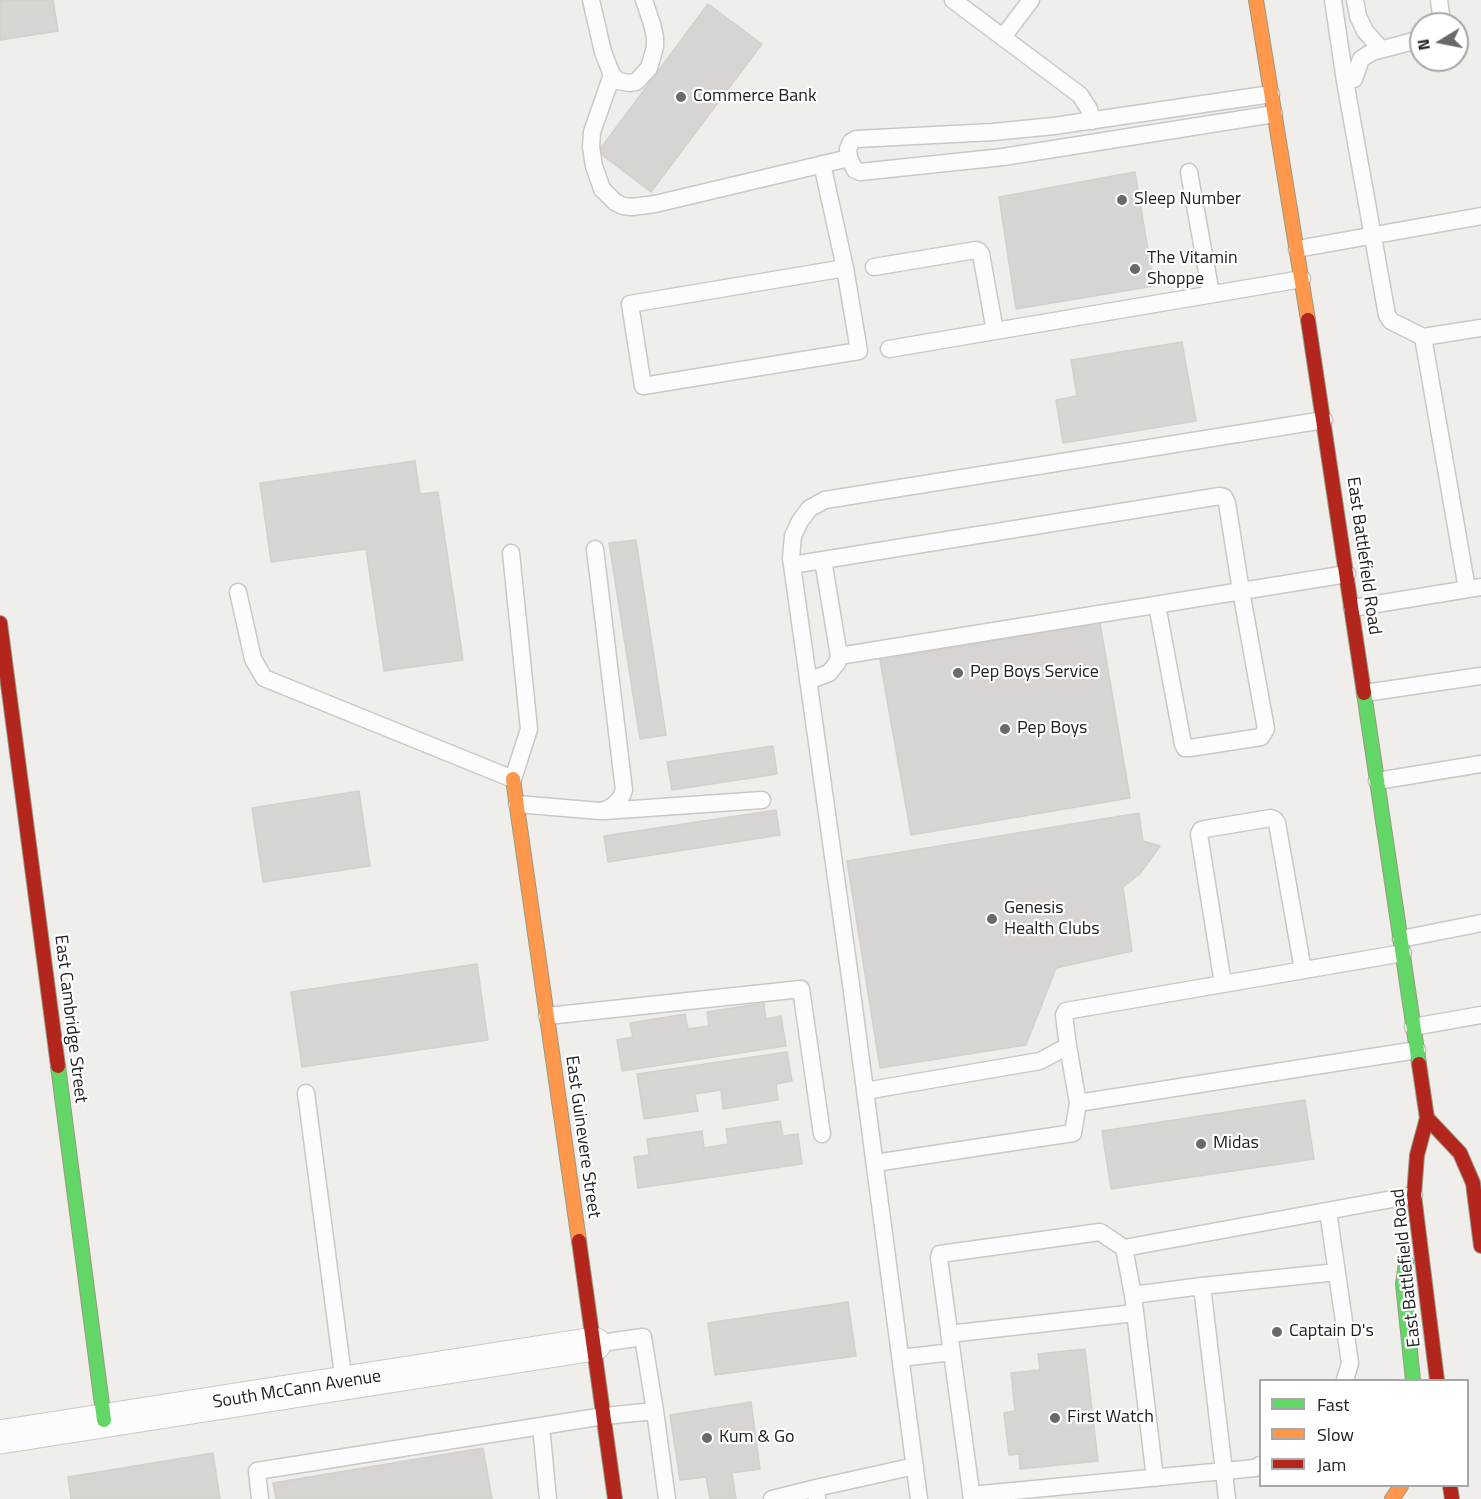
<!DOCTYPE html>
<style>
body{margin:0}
#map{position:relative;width:1481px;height:1499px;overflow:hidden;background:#f0eeeb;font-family:"Titillium Web",sans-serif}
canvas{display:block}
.legend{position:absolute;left:1259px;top:1379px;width:210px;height:108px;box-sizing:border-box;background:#fff;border:2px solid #a7a7a7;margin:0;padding:8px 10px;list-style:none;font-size:18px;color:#222}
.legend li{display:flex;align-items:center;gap:12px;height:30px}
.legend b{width:30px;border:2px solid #a7a7a7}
.north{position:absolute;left:1409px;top:12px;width:60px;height:60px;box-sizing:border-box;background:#fff;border:2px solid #a7a7a7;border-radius:50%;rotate:260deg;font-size:16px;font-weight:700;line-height:24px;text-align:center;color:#222}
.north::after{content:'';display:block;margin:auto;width:21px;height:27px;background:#6a6968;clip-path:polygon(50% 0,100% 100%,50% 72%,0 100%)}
</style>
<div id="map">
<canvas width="1481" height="1499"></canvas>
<ul class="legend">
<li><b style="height:8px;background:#63d668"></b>Fast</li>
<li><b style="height:8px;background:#ff974d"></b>Slow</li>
<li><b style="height:8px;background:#b3261e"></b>Jam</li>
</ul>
<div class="north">N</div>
</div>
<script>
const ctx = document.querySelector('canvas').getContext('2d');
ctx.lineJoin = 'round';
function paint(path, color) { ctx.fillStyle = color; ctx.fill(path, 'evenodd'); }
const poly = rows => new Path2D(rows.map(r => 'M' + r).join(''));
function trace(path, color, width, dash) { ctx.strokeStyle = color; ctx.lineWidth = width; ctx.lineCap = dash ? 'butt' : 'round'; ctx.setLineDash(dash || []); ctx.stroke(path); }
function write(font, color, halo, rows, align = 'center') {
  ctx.font = font + ' "Titillium Web",sans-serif'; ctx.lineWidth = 4.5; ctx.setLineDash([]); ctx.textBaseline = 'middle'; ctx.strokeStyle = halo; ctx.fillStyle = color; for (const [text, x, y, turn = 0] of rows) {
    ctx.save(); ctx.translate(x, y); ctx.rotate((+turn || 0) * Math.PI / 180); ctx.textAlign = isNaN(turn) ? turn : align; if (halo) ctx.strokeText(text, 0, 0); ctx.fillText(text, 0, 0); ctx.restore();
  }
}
const building = poly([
 [0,0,53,0,58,31,0,40,0,0],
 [708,4,762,44,651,192,598,152,708,4],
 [1135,172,1154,286,1016,309,999,197,1135,172],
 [1182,342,1196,421,1063,443,1056,400,1077,396,1071,360,1182,342],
 [415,461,420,494,438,492,463,660,384,671,366,549,271,562,260,483,415,461],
 [636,540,666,735,640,739,609,543,636,540],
 [1100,623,1130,798,911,835,880,660,1100,623],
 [773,746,777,774,672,790,667,762,773,746],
 [359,791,370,866,263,882,252,808,359,791],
 [776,810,780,835,608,862,604,836,776,810],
 [1139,813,1143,841,1160,846,1140,874,1123,887,1132,951,1056,968,1026,1045,880,1068,847,861,1139,813],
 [477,964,488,1040,302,1067,291,992,477,964],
 [764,1003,766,1019,781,1016,786,1046,622,1071,617,1040,633,1037,630,1023,685,1014,688,1029,709,1026,707,1012,764,1003],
 [787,1052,792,1081,776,1084,778,1100,723,1109,721,1090,695,1094,698,1111,644,1119,637,1074,787,1052],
 [1305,1100,1314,1159,1111,1189,1102,1131,1305,1100],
 [780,1121,783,1136,798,1134,802,1164,638,1188,634,1157,649,1155,647,1139,702,1131,704,1148,728,1144,726,1129,780,1121],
 [848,1302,856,1356,715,1375,708,1323,848,1302],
 [1085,1349,1098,1461,1020,1469,1019,1454,1009,1455,1004,1413,1015,1411,1011,1373,1040,1370,1038,1354,1085,1349],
 [751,1402,760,1469,732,1473,736,1499,710,1499,706,1477,680,1480,670,1415,751,1402],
 [483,1448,492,1499,276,1499,273,1483,483,1448],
 [213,1453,220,1499,71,1499,68,1477,213,1453]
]);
const lane = poly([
 [591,0,603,52,612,75,618,81,630,83,636,82,649,68,655,47,655,37,652,24,644,0],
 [953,0,1080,95,1089,109,1092,121],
 [1333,0,1345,81,1387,315,1391,321,1423,337],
 [1355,0,1358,16,1365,31,1381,49],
 [1438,24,1441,15,1439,0],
 [1003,37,1031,0],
 [612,75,592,132,591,147,594,166,602,189,615,202,623,206,632,207,655,204,849,158],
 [1354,79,1361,59,1372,52,1421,39],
 [1271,94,1054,126,993,132,856,139,851,142,848,149,849,158,855,170,860,172,1003,157,1274,114],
 [822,164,845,268,630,304,643,386,859,351,845,268],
 [1189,172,1211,294],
 [1297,249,1481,216],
 [874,267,976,250,979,251,981,254,995,331],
 [889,349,1302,279],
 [823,560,839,656],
 [792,565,1220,496,1224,497,1227,503,1241,591,1266,729,1261,737,1190,748,1185,748,1183,744,1157,605],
 [1467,589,1423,337,1481,328],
 [238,592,253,659,264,678,513,779,529,729,511,553],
 [1352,608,1481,587],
 [808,681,829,673,837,663,839,656,1347,574],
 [1365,693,1481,676],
 [1377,781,1481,764],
 [517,804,600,811,608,809,614,805,620,799,622,795,624,790,595,549],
 [604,811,762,800],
 [1401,939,1481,923],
 [1223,984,1199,834,1201,830,1205,829,1271,818,1275,820,1277,823,1303,970],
 [547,1016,801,989,822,1134],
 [1413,1027,1481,1015],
 [1068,1046,1078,1103,1417,1050],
 [865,1091,1040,1061,1068,1046,1064,1015,1066,1011,1403,953],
 [306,1093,344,1383],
 [875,1163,1073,1133,1078,1103],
 [1328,1211,1350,1363,1345,1380],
 [1124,1248,1133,1295,1155,1478],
 [1202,1286,1337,1272],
 [1133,1295,1202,1286,1224,1471,1255,1468,1260,1465],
 [949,1334,1135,1313],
 [594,1344,643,1337,655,1411],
 [900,1358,952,1352],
 [541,1426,604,1416,655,1411,667,1499],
 [971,1495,1224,1471,1227,1499],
 [260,1499,257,1471,541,1426,548,1499],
 [772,1499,816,1488],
 [817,1499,816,1488,915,1466],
 [919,1499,850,977,792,565,791,558,793,536,800,521,810,508,825,500,1324,420],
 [972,1499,939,1258,940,1254,1100,1232,1124,1248,1414,1195]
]);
const street = poly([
 [0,1437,594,1344]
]);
const fast = poly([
 [1364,693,1419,1064],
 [58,1066,104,1420],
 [1406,1262,1403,1284,1413,1380]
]);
const slow = poly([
 [1256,0,1308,320],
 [513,779,579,1241],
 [1392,1499,1401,1486]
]);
const jam = poly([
 [1308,320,1364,693],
 [0,623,58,1066],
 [1419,1064,1427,1118,1417,1155,1414,1195,1437,1380],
 [1427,1118,1460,1153,1473,1183,1481,1246],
 [579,1241,615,1499],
 [1450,1486,1452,1499]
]);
const markers = [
 [681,97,6,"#6a6968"],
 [1122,200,6,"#6a6968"],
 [1135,269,6,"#6a6968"],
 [958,673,6,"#6a6968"],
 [1005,729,6,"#6a6968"],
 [992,919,6,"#6a6968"],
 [1201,1144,6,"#6a6968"],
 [1277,1332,6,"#6a6968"],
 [1055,1418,6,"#6a6968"],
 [707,1438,6,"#6a6968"]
];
const poiNames = [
 ["Commerce Bank",693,97],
 ["Sleep Number",1134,200],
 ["The Vitamin",1147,259],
 ["Shoppe",1147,280],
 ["Pep Boys Service",970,673],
 ["Pep Boys",1017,729],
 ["Genesis",1004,909],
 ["Health Clubs",1004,930],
 ["Midas",1213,1144],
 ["Captain D's",1289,1332],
 ["First Watch",1067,1418],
 ["Kum & Go",719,1438]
];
const streetNames = [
 ["East Battlefield Road",1363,556,82],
 ["East Cambridge Street",70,1019,83],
 ["East Guinevere Street",582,1137,82],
 ["East Battlefield Road",1407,1268,-96],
 ["South McCann Avenue",297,1390,-9]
];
paint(building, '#d7d4d2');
trace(building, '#d3d0cc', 1.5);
trace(lane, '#c9c8c7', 19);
trace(street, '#c9c8c7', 35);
trace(fast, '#999a82', 16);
trace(slow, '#999a82', 16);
trace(jam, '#999a82', 16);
trace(lane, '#fdfcfc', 16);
trace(street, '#fdfcfc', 33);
trace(fast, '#63d668', 14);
trace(slow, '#ff974d', 14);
trace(jam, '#b3261e', 14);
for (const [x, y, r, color] of markers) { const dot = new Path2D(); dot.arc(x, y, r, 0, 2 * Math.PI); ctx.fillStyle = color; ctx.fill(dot); trace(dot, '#fff', 2); }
write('18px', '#222', '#fff', poiNames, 'left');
write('18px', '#222', '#fff', streetNames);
</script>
